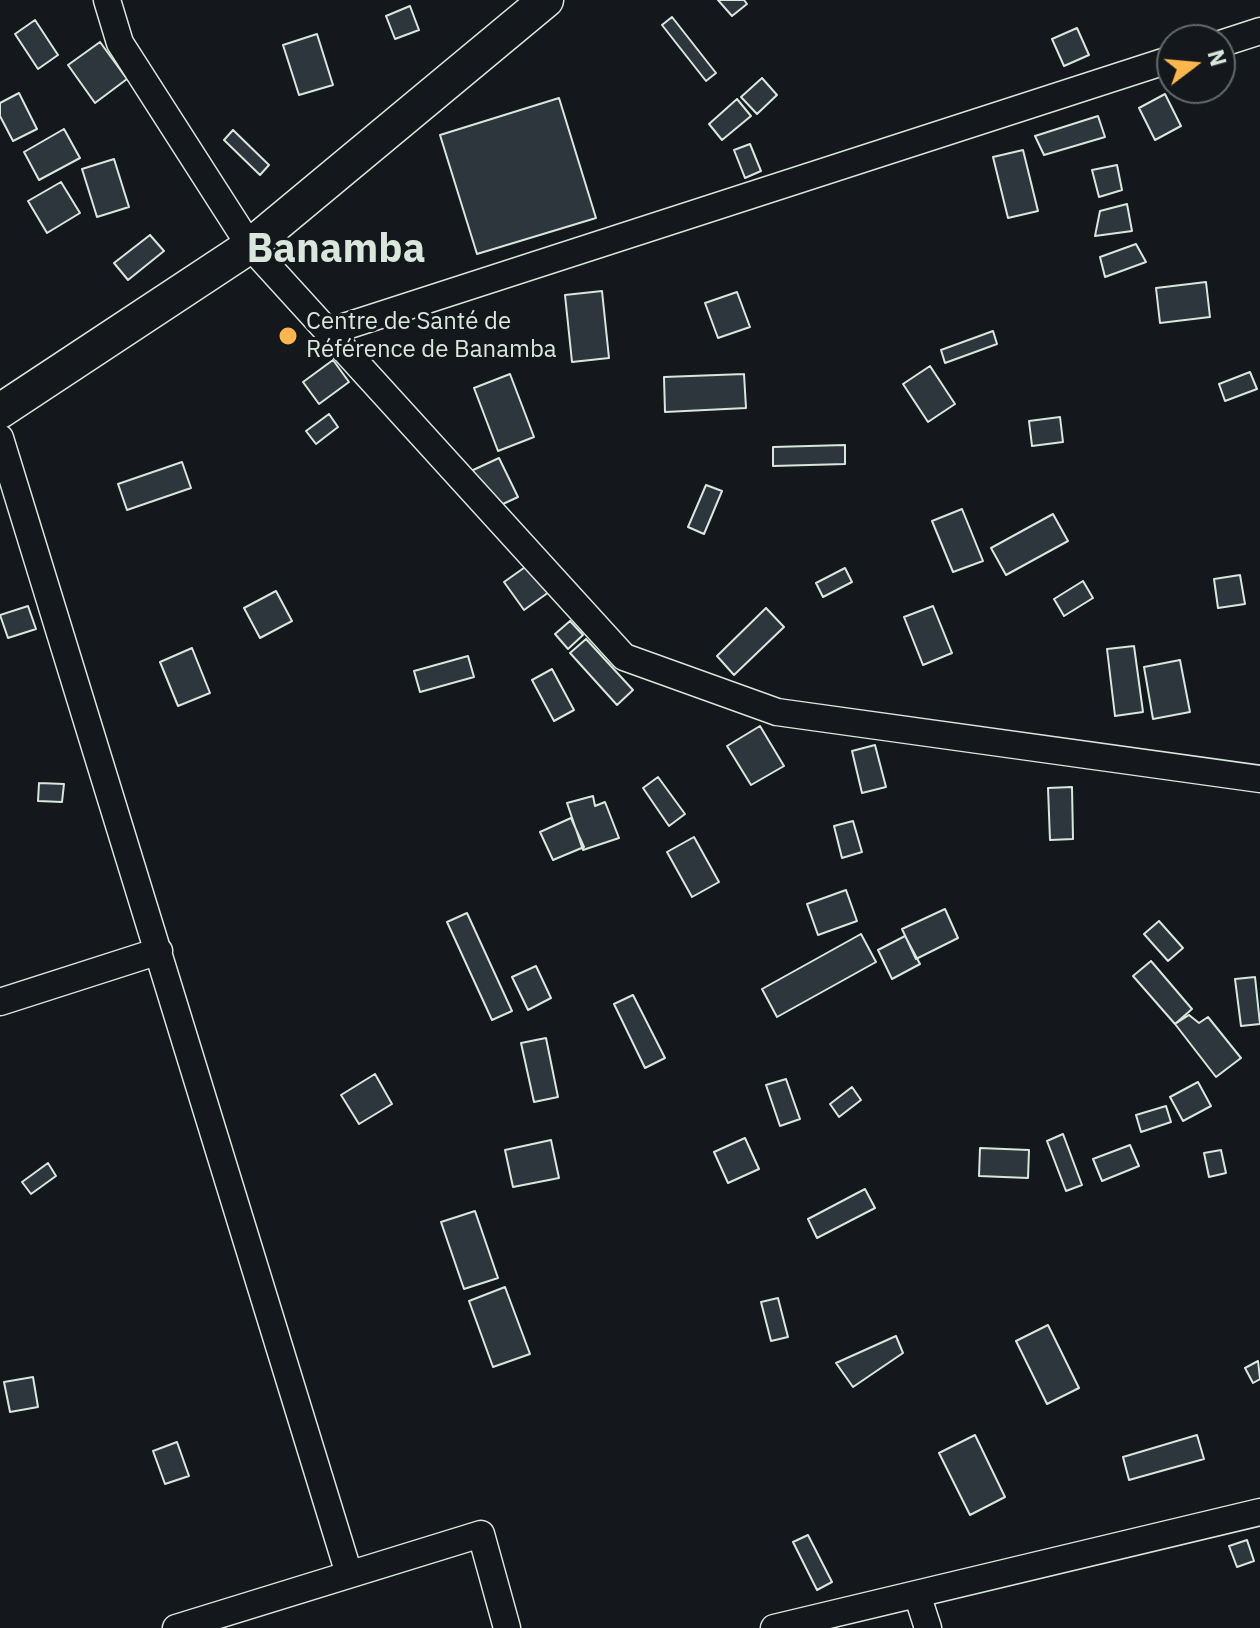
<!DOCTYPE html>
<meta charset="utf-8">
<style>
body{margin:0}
#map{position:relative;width:1260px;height:1628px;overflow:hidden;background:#14181c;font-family:"IBM Plex Sans",sans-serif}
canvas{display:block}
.north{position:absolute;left:1156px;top:24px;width:80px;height:80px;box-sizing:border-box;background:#14181c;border:2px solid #626a69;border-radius:50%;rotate:74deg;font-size:22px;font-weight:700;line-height:32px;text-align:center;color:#d8e6dc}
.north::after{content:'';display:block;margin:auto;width:28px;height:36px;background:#ffb74d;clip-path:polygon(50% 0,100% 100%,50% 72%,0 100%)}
</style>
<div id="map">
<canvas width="1260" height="1628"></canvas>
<div class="north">N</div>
</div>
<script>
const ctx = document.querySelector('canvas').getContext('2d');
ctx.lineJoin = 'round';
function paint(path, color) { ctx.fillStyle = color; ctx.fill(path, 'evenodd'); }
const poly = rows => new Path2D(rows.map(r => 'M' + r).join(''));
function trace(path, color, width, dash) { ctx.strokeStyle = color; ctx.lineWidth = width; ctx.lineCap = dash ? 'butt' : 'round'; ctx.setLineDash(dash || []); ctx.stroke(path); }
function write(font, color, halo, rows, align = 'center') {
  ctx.font = font + ' "IBM Plex Sans",sans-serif'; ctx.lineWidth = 6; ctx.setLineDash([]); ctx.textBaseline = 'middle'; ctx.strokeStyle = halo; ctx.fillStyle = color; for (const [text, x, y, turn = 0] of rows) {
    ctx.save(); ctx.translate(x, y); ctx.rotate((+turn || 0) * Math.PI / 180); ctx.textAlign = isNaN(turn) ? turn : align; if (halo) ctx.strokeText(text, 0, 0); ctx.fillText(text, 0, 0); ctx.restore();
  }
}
const building = poly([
 [718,0,744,0,747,4,732,16,718,0],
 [410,6,419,30,395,39,386,16,410,6],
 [672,17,716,73,706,81,662,25,672,17],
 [35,20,58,55,38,69,15,34,35,20],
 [1077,28,1089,55,1064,66,1052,39,1077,28],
 [317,34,333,85,299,95,283,45,317,34],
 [100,42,127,79,95,103,68,65,100,42],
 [762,78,777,95,757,114,741,97,762,78],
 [19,93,37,129,13,141,0,116,0,103,19,93],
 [1165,94,1181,126,1155,140,1139,108,1165,94],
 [559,98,596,218,477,254,440,135,559,98],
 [737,99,751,116,722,140,709,124,737,99],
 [1098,116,1105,137,1044,155,1035,136,1098,116],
 [64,129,80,158,39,180,24,152,64,129],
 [233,130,269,165,260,175,224,140,233,130],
 [750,144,761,171,745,178,734,150,750,144],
 [1023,150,1038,211,1008,218,993,157,1023,150],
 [114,159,129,207,97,217,82,169,114,159],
 [1117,165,1122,190,1099,197,1092,170,1117,165],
 [61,182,80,213,47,233,28,201,61,182],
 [1127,204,1132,231,1095,236,1100,211,1127,204],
 [150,235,164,251,128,280,114,263,150,235],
 [1136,244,1146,262,1105,277,1100,257,1136,244],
 [1206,282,1210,317,1160,323,1156,288,1206,282],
 [602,291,609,358,572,362,565,295,602,291],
 [737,292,750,327,718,338,705,303,737,292],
 [993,331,997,344,945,363,941,350,993,331],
 [333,360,349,382,319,404,303,382,333,360],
 [930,366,955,404,928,422,903,384,930,366],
 [1250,372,1257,389,1225,401,1219,384,1250,372],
 [510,374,534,437,498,451,474,388,510,374],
 [744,374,746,408,665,412,664,377,744,374],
 [329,414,338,427,316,444,306,431,329,414],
 [1060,417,1063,442,1032,446,1029,421,1060,417],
 [845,445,845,464,773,466,773,447,845,445],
 [499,458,518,497,490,510,471,471,499,458],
 [182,462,191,488,127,510,118,484,182,462],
 [706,485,722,491,704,534,688,527,706,485],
 [962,509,983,561,953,572,932,521,962,509],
 [1053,514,1068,541,1006,575,991,548,1053,514],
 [528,565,549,592,524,610,504,582,528,565],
 [845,568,852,582,823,597,816,583,845,568],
 [1240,575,1245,604,1218,608,1214,579,1240,575],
 [1083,581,1093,598,1064,616,1054,599,1083,581],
 [276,591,292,621,260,638,244,608,276,591],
 [28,606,36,629,8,638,0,615,28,606],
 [933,606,952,653,923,665,904,617,933,606],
 [766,608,784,627,734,675,717,656,766,608],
 [570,621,583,635,568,649,555,634,570,621],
 [586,639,633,690,617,705,570,653,586,639],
 [1134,646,1143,712,1115,716,1107,649,1134,646],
 [192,648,210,693,178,706,160,662,192,648],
 [468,656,474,677,420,692,414,671,468,656],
 [1180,660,1190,712,1153,719,1144,667,1180,660],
 [552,669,574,710,554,721,532,680,552,669],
 [760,726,784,766,751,785,727,746,760,726],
 [875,745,886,787,862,793,852,751,875,745],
 [658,777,685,814,669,826,643,788,658,777],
 [39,783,64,784,62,802,38,801,39,783],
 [1072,787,1073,839,1050,840,1048,788,1072,787],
 [593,796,595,806,605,802,619,838,583,850,567,803,593,796],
 [571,818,584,847,553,860,540,832,571,818],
 [853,821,862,852,842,858,834,826,853,821],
 [694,837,719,882,692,897,667,852,694,837],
 [846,890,857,921,818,935,807,904,846,890],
 [945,909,958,938,916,959,902,929,945,909],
 [467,913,512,1011,492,1020,447,922,467,913],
 [1159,921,1183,948,1168,961,1144,934,1159,921],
 [861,934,876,962,777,1017,762,989,861,934],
 [905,936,920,964,892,979,878,950,905,936],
 [1151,961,1192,1009,1175,1024,1133,976,1151,961],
 [536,966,551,998,528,1010,512,977,536,966],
 [1255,977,1260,1024,1241,1026,1235,979,1255,977],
 [633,995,665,1058,645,1068,614,1004,633,995],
 [1189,1015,1199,1023,1208,1017,1241,1058,1216,1077,1175,1024,1189,1015],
 [546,1038,558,1097,534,1102,521,1043,546,1038],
 [375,1074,392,1104,359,1124,341,1095,375,1074],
 [786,1079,800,1119,780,1126,766,1085,786,1079],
 [1198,1082,1211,1106,1183,1121,1170,1097,1198,1082],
 [852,1087,861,1100,839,1117,830,1104,852,1087],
 [1166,1106,1171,1122,1141,1132,1136,1115,1166,1106],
 [1063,1134,1082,1185,1066,1191,1047,1141,1063,1134],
 [745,1138,759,1169,728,1183,714,1152,745,1138],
 [551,1140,559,1178,513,1187,505,1150,551,1140],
 [1130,1145,1139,1166,1102,1181,1093,1159,1130,1145],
 [980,1148,1029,1150,1028,1178,979,1176,980,1148],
 [1221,1150,1226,1173,1209,1177,1204,1153,1221,1150],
 [48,1163,56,1176,31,1194,22,1182,48,1163],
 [865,1189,875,1208,817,1238,808,1219,865,1189],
 [475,1211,498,1278,464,1289,441,1222,475,1211],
 [505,1287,530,1354,493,1367,469,1301,505,1287],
 [778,1298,788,1337,771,1341,761,1302,778,1298],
 [1048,1325,1079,1388,1047,1404,1016,1341,1048,1325],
 [896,1336,903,1353,853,1387,836,1363,896,1336],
 [1258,1361,1260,1379,1253,1383,1245,1368,1258,1361],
 [33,1377,38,1407,10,1412,4,1382,33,1377],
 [975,1435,1005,1497,970,1515,939,1453,975,1435],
 [1197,1435,1204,1459,1129,1480,1123,1457,1197,1435],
 [177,1442,189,1476,165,1484,153,1451,177,1442],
 [808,1535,832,1582,817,1590,793,1542,808,1535],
 [1247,1540,1254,1561,1237,1567,1229,1546,1247,1540]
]);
const minor = poly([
 [107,0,120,43,250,246,624,657,777,712,1260,779],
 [1220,44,1260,31],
 [328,332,1172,59],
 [0,438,349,1574],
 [0,1002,159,951],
 [917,1594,928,1628],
 [176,1628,481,1534,507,1628],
 [774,1628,1260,1512]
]);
const tertiary = poly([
 [0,411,250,246,546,0]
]);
const markers = [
 [288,336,10,"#ffb74d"]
];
const poiNames = [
 ["Centre de Santé de",306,322],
 ["Référence de Banamba",306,350]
];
const townNames = [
 ["Banamba",336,250]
];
paint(building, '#2c363c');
trace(building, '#d8e6dc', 2);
trace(minor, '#d8e6dc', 29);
trace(tertiary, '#d8e6dc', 37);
trace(minor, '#14181c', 26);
trace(tertiary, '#14181c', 34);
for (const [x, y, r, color] of markers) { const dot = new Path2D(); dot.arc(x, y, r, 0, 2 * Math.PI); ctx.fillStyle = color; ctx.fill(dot); trace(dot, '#14181c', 3); }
write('24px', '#d8e6dc', '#14181c', poiNames, 'left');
write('bold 40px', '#d8e6dc', '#14181c', townNames);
</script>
